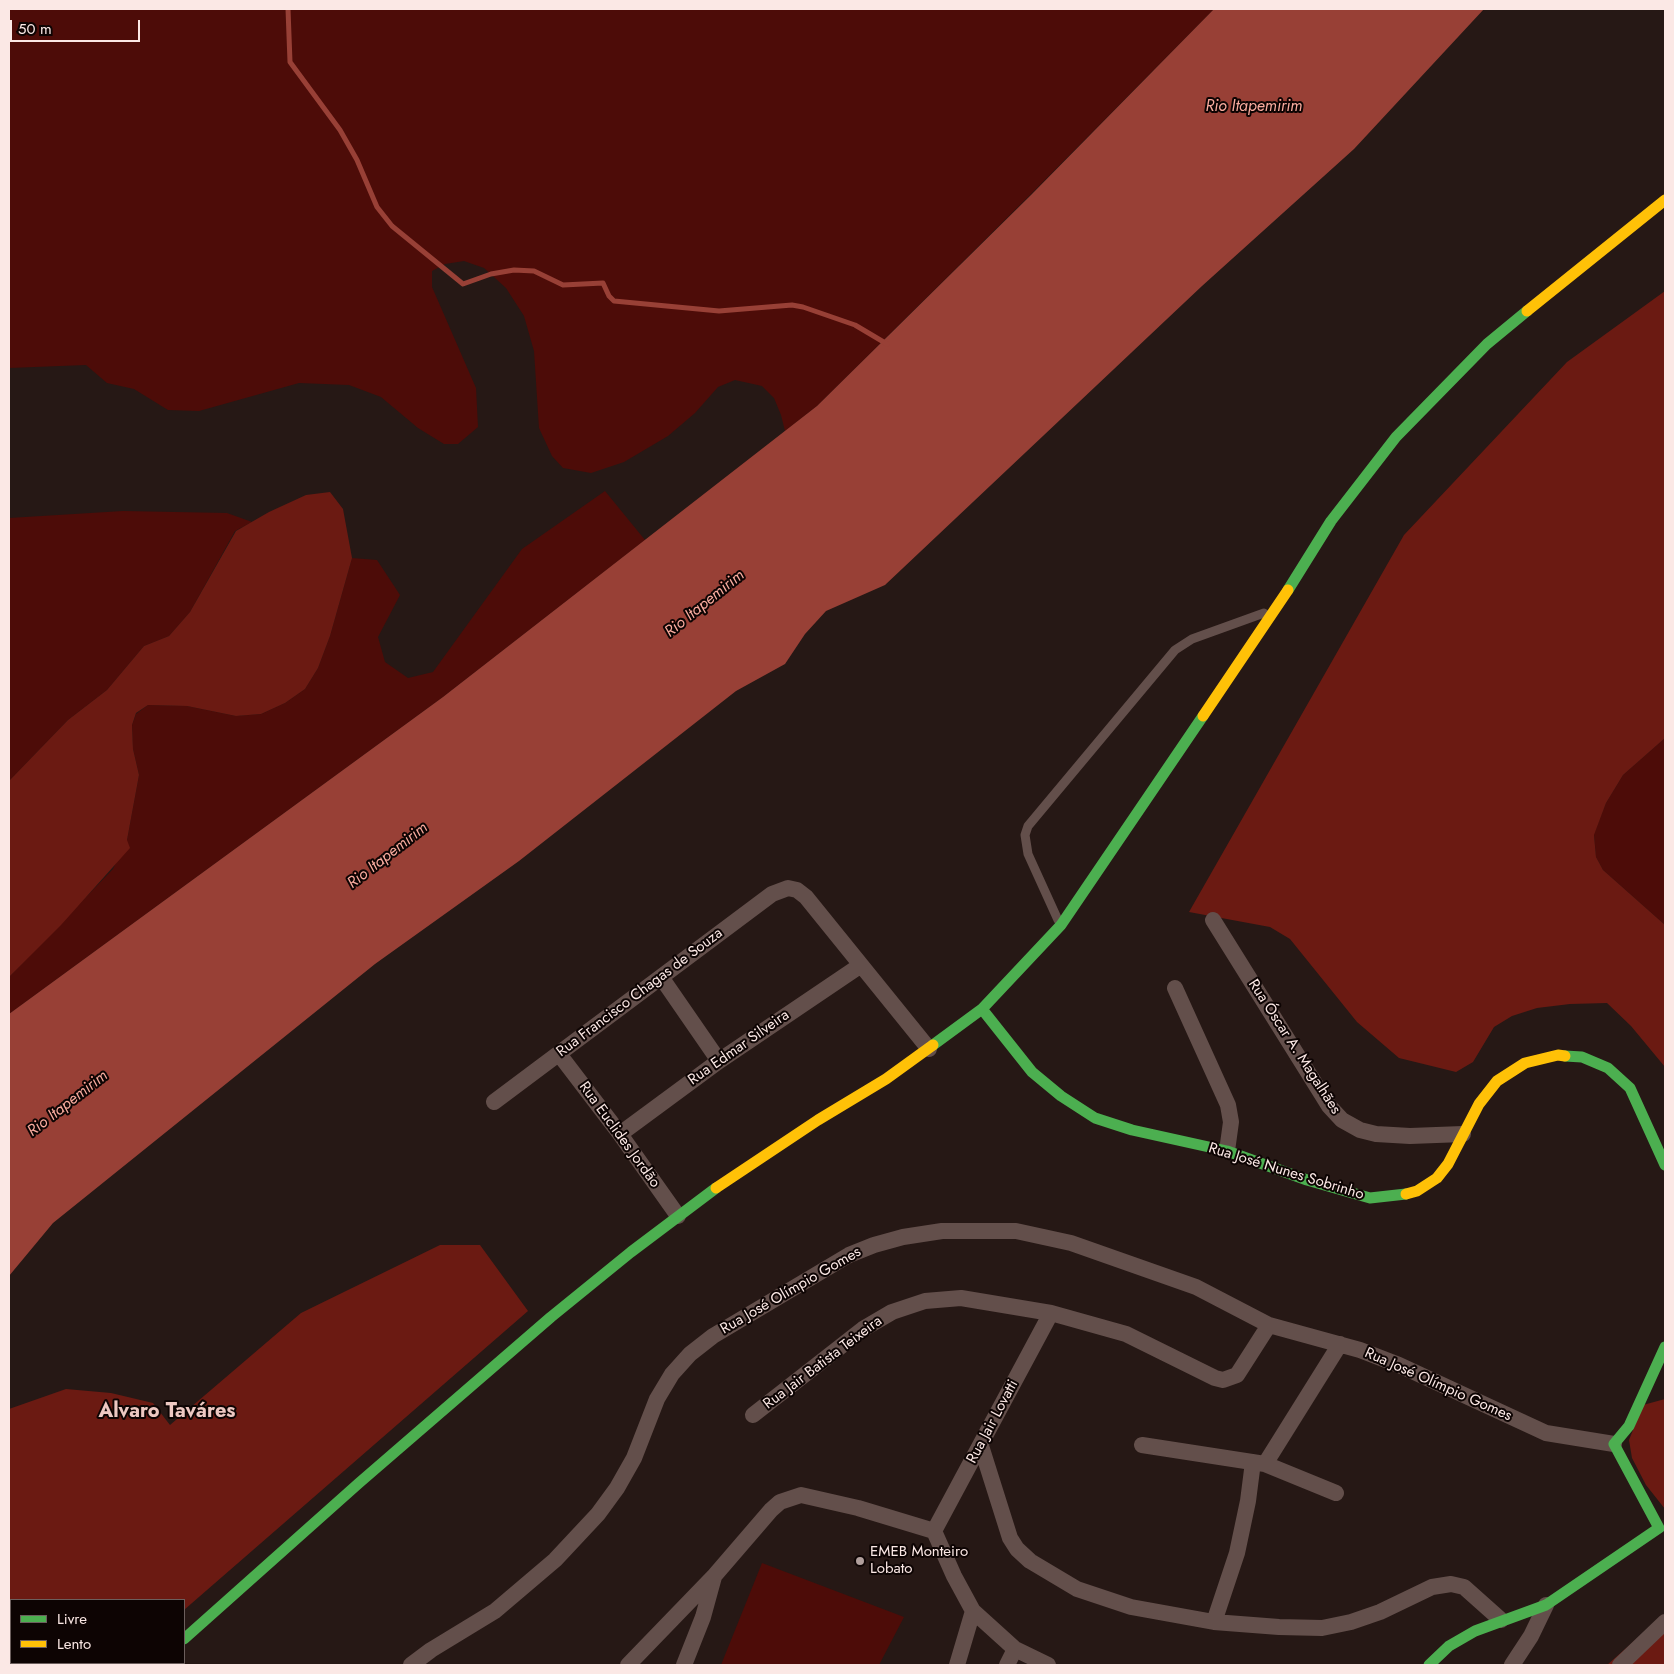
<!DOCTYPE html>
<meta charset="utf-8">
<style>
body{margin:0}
#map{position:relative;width:1674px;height:1674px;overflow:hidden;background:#261815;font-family:Jost,sans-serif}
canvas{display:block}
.frame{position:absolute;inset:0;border:10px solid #fbe8e5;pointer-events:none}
.legend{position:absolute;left:10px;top:1599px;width:175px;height:65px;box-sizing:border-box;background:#0d0403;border:1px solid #6c5f5d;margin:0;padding:6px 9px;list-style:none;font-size:15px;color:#fbe8e5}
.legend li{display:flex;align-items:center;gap:10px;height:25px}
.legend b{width:25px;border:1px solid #6c5f5d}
.scale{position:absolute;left:10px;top:20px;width:130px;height:22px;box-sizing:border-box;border:2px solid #fbe8e5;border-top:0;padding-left:6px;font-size:15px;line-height:18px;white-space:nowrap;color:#fbe8e5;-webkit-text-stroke:4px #0d0403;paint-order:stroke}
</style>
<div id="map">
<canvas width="1674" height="1674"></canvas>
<div class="frame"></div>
<ul class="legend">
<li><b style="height:6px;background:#4caf50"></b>Livre</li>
<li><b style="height:6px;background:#ffc107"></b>Lento</li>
</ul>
<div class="scale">50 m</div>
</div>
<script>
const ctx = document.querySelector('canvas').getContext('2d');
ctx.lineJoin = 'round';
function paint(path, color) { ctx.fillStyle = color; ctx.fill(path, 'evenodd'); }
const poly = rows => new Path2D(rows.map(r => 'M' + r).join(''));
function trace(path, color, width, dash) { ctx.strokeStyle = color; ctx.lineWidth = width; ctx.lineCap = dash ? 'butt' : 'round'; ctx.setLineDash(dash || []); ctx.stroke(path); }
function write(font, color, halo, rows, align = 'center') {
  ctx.font = font + ' Jost,sans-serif'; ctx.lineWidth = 4; ctx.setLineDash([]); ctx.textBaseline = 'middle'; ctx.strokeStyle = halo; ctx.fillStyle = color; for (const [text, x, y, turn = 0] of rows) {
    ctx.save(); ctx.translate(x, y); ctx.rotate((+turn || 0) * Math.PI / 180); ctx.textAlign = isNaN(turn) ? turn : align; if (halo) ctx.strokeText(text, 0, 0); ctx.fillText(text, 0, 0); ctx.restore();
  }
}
const green = poly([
 [9,9,1214,9,1030,195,817,406,785,431,781,415,774,398,762,386,735,380,718,387,695,413,668,436,624,462,591,473,563,468,552,456,539,428,534,351,524,316,506,288,484,268,464,261,445,264,432,271,432,287,476,388,478,427,458,444,444,444,418,428,381,397,349,385,299,383,199,411,168,410,134,389,107,383,86,365,9,368],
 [605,491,645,540,443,697,9,1014,9,977,113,869,127,840,139,775,133,749,132,725,136,714,148,705,187,706,236,716,261,714,285,703,305,689,318,668,330,636,352,558,377,560,400,595,378,637,385,662,408,678,433,672,522,549],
 [123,511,227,513,252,522,235,531,190,612,169,636,144,646,107,690,68,720,9,781,9,518],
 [1665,738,1665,925,1603,870,1596,857,1594,834,1606,803,1623,775],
 [762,1563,904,1617,879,1665,721,1665]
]);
const forest = poly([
 [1665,291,1665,738,1623,775,1606,803,1594,835,1596,857,1603,870,1665,925,1665,1067,1631,1026,1607,1003,1570,1004,1537,1008,1512,1016,1494,1027,1473,1062,1456,1072,1399,1058,1357,1022,1290,939,1270,927,1189,912,1404,535,1567,362],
 [330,492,343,509,352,558,330,636,318,668,305,689,285,703,261,714,236,716,187,706,148,705,136,713,132,725,133,749,139,775,127,840,130,848,61,925,9,977,9,781,68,720,107,690,144,646,169,636,190,612,236,531,269,512,306,495],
 [440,1245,480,1245,528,1311,184,1610,184,1600,11,1600,11,1663,125,1663,122,1665,9,1665,9,1409,66,1389,111,1393,153,1403,170,1425,301,1313],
 [1665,1399,1665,1509,1646,1485,1632,1458,1629,1440,1643,1405],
 [1665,1614,1665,1665,1607,1665]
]);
const water = poly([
 [1214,9,1484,9,1354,149,1202,286,885,585,826,611,805,634,785,664,736,691,519,861,375,964,53,1223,9,1276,9,1014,443,697,817,406,1031,195]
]);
const stream = poly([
 [288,9,290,62,340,130,357,160,377,207,392,226,463,284,491,274,514,270,534,271,563,285,603,283,609,296,614,301,719,311,792,305,803,307,855,325,887,344]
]);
const lane = poly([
 [1058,920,1028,854,1025,835,1028,826,1175,650,1192,639,1264,613]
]);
const street = poly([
 [1213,920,1329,1106,1342,1120,1360,1130,1376,1134,1410,1136,1463,1134],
 [661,977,719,1061],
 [1175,988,1228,1105,1231,1122,1227,1151],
 [559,1054,620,1134,678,1216],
 [494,1102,772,894,788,888,797,890,806,897,929,1049],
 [620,1134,719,1061,861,965],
 [753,1415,863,1329,892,1312,925,1301,961,1298,1051,1313,1126,1334,1215,1378,1223,1380,1237,1375,1269,1325],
 [1142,1445,1265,1464,1336,1493],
 [981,1446,1010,1538,1017,1549,1030,1561,1077,1589,1131,1607,1214,1622,1279,1627,1322,1628,1351,1622,1380,1612,1432,1587,1451,1584,1464,1587,1501,1620],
 [1265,1464,1340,1344],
 [934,1531,1051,1313],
 [1214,1622,1237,1553,1248,1501,1253,1462],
 [411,1665,431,1650,495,1611,555,1560,598,1514,617,1488,634,1458,657,1399,672,1374,690,1354,713,1336,849,1255,874,1245,903,1237,942,1231,1016,1231,1071,1243,1196,1287,1269,1325,1360,1350,1399,1365,1546,1433,1614,1444],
 [628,1665,715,1575,771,1510,780,1502,801,1495,858,1508,934,1531,954,1576,973,1611,1015,1649,1048,1665],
 [684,1665,703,1617,714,1577],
 [957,1665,973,1611],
 [1007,1665,1015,1649],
 [1512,1665,1531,1636,1546,1605],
 [1620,1665,1665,1622]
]);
const fast = poly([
 [1288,590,1331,521,1396,437,1487,344,1527,311],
 [982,1009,1032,1072,1061,1096,1095,1118,1132,1130,1227,1151,1307,1180,1370,1198,1406,1194],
 [933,1045,982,1009,1061,925,1203,716],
 [1565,1056,1582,1057,1608,1068,1630,1088,1665,1165],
 [184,1639,359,1483,551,1317,631,1252,716,1188],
 [1429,1665,1449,1646,1475,1631,1546,1605,1659,1528,1614,1444,1629,1426,1665,1347]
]);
const slow = poly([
 [1527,311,1665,200],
 [1203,716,1288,590],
 [716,1188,818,1120,886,1079,933,1045],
 [1406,1194,1417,1191,1437,1178,1448,1164,1479,1104,1497,1081,1525,1063,1558,1055,1565,1056],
 [158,1665,160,1663]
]);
const markers = [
 [860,1561,5,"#b09f9c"]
];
const streetNames = [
 ["Rua Francisco Chagas de Souza",640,993,-37],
 ["Rua Óscar A. Magalhães",1294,1047,57],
 ["Rua Edmar Silveira",739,1048,-35],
 ["Rua Euclides Jordão",619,1135,54],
 ["Rua José Nunes Sobrinho",1286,1172,17],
 ["Rua José Olímpio Gomes",791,1291,-30],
 ["Rua Jair Batista Teixeira",823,1363,-37],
 ["Rua José Olímpio Gomes",1438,1385,24],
 ["Rua Jair Lovatti",993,1422,-62]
];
const poiNames = [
 ["EMEB Monteiro",870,1552],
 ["Lobato",870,1569]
];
const waterNames = [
 ["Rio Itapemirim",1254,107],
 ["Rio Itapemirim",705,604,-39],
 ["Rio Itapemirim",388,856,-38],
 ["Rio Itapemirim",68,1104,-38]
];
const districtNames = [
 ["Alvaro Taváres",167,1412]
];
paint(green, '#4d0c08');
paint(forest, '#6b1a12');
paint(water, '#984036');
trace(stream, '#984036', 5);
trace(lane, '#634f4b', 9);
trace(street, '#634f4b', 16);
trace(fast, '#4caf50', 11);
trace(slow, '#ffc107', 11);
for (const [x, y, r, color] of markers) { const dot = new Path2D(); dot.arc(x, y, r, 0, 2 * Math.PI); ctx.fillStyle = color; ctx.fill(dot); trace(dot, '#0d0403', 2); }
write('15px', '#fbe8e5', '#0d0403', streetNames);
write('15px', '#fbe8e5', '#0d0403', poiNames, 'left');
write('italic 16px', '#faac9f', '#0d0403', waterNames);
write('bold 20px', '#edc8c2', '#0d0403', districtNames);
</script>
